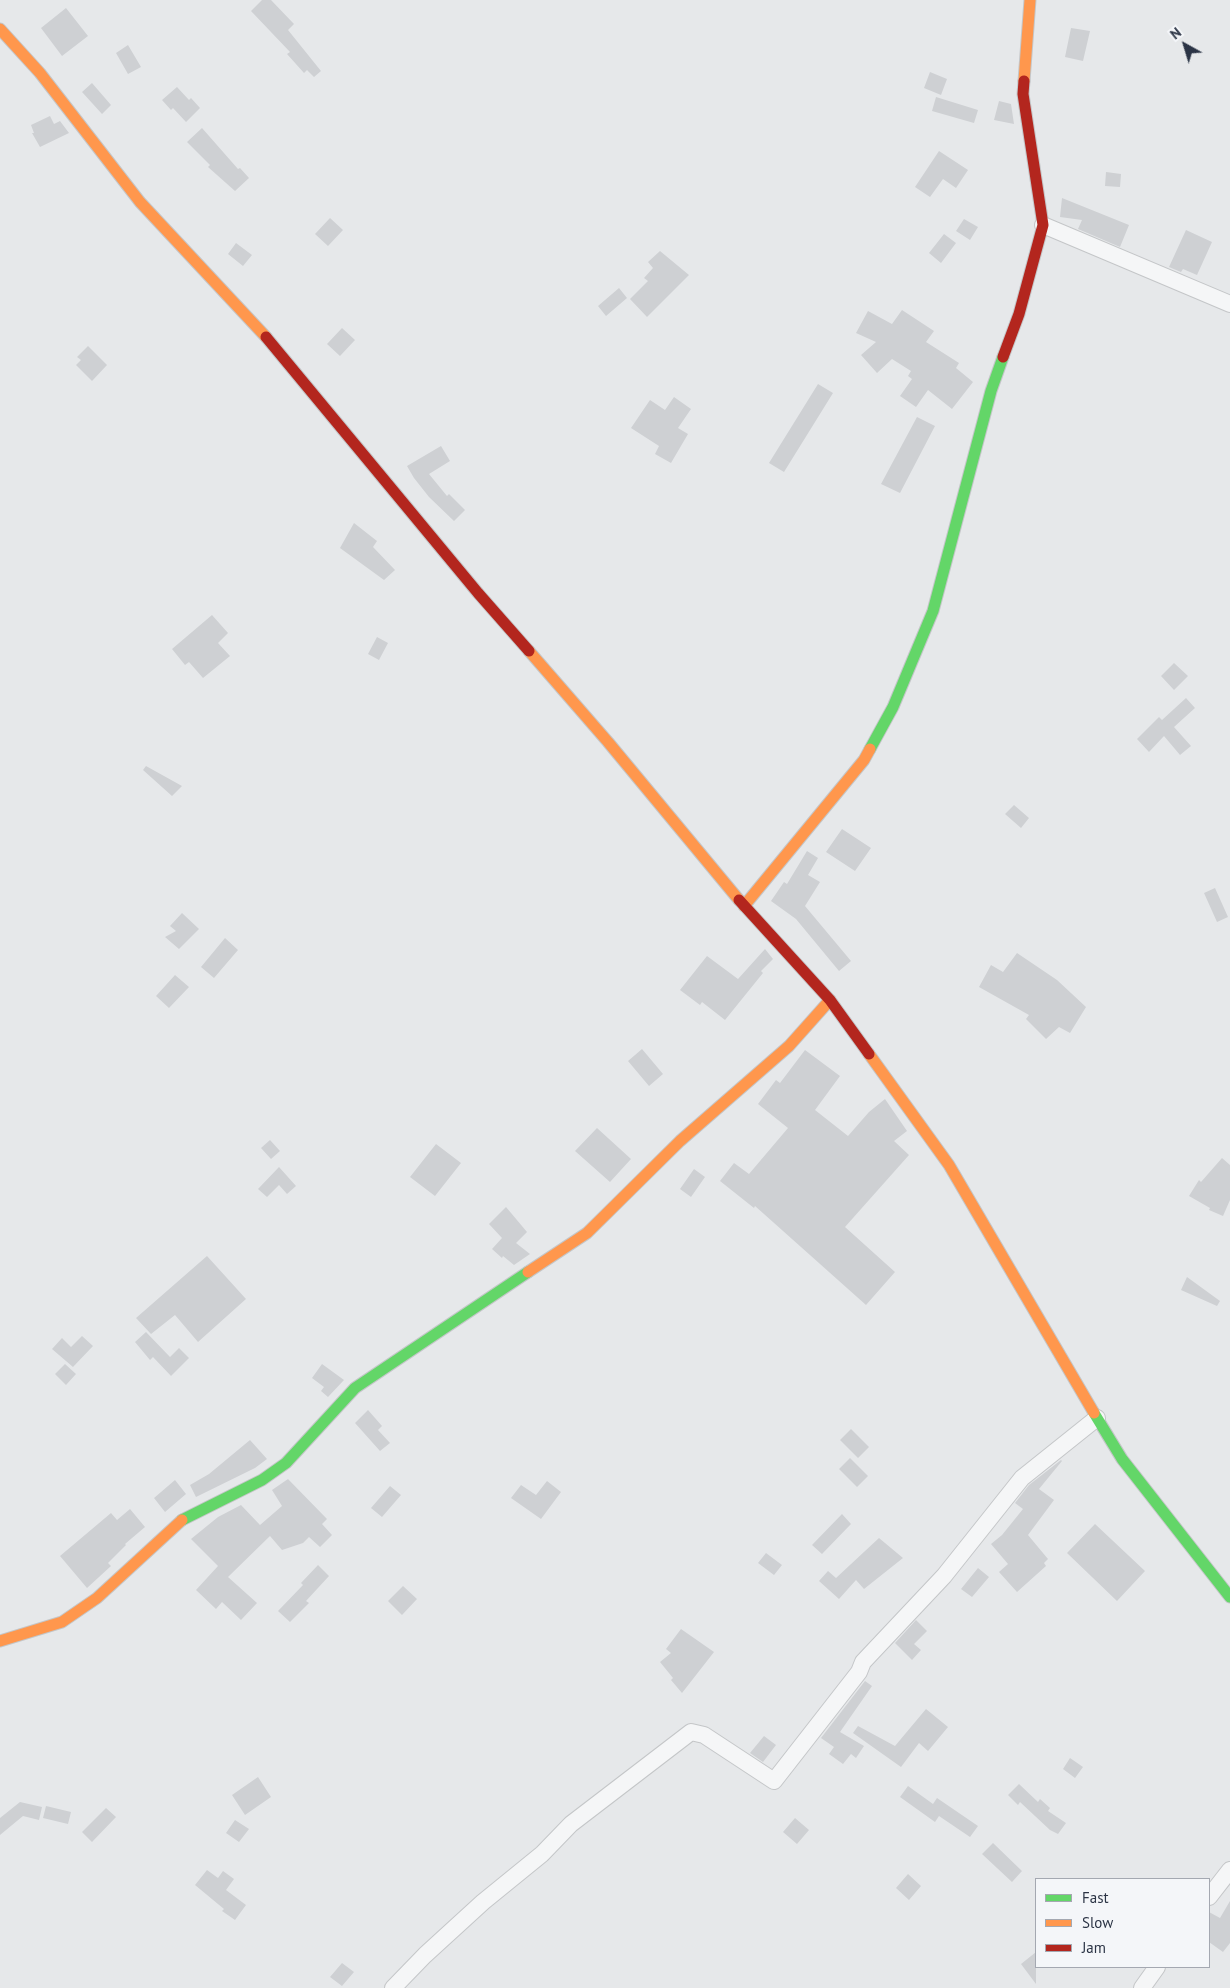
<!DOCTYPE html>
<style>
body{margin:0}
#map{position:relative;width:1230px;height:1988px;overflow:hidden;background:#e6e8ea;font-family:"PT Sans",sans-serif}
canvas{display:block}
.legend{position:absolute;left:1035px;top:1878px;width:175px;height:90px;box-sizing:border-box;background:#f4f6f9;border:1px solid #a4a8b1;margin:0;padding:6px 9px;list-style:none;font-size:15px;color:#2b3445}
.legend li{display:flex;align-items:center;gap:10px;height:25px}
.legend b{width:25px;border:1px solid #a4a8b1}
.north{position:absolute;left:1160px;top:20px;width:50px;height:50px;-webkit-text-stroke:4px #f4f6f9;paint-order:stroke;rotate:321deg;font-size:14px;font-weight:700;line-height:20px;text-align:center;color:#2b3445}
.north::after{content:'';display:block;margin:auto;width:18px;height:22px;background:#2b3445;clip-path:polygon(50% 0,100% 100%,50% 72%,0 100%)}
</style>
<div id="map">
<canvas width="1230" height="1988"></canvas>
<ul class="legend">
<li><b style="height:6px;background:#63d668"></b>Fast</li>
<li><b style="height:6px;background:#ff974d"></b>Slow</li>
<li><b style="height:6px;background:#b3261e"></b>Jam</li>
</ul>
<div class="north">N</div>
</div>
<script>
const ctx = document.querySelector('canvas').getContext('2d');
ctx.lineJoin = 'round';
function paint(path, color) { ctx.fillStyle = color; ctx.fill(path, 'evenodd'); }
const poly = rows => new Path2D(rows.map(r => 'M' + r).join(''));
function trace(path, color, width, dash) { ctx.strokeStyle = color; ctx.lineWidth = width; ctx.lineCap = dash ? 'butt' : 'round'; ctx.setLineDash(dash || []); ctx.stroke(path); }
const building = poly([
 [262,0,271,0,294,24,288,30,321,71,314,77,307,70,304,73,287,54,290,52,251,11],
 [66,8,88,36,62,56,41,28],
 [1071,28,1090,31,1083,61,1065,57],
 [128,45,141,67,128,74,116,53],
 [930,72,947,79,941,95,924,88],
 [92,83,111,105,102,114,82,92],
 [177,87,189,100,191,98,200,108,186,122,173,108,171,110,162,100],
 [936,97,978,110,974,123,932,111],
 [999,101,1011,104,1014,124,994,120],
 [50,116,54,124,60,121,69,133,40,147,32,133,34,133,31,125],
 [202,128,238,169,240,168,249,178,235,191,208,167,210,165,187,142],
 [939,151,968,170,956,188,943,179,930,197,915,187],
 [1106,172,1121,174,1120,187,1105,186],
 [1062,198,1129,225,1120,247,1078,229,1082,220,1060,217],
 [330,218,343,230,328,246,315,234],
 [964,219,978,227,970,240,956,231],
 [1186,230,1212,242,1197,275,1183,269,1181,272,1169,267],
 [944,234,956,243,941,263,929,253],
 [236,243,252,255,243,266,228,254],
 [660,251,689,275,647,317,630,299,648,281,644,278,653,268,648,262],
 [619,288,627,298,606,316,598,306],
 [902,310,934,331,926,342,959,363,956,368,973,382,952,409,928,390,916,407,900,396,912,379,908,376,911,371,892,359,877,373,861,355,876,342,856,333,868,311,892,324],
 [342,328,355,340,340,356,327,344],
 [88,346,107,365,92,381,76,365,81,360,77,357],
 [818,384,833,393,784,472,769,463],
 [674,397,691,409,678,428,688,434,671,463,655,454,659,446,631,428,650,400,665,410],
 [917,417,935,426,900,493,881,484],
 [441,446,450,461,429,474,447,496,449,494,465,510,454,521,429,497,414,478,407,466],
 [354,523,377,541,373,547,395,570,384,580,340,548],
 [212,615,228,633,218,643,230,656,203,678,189,662,185,665,172,649],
 [377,637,388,643,379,660,368,654],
 [1174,663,1188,676,1174,690,1161,676],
 [1186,698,1195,708,1174,727,1191,746,1180,755,1164,736,1149,752,1137,739,1159,717,1162,720],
 [146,766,182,786,172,796,143,770],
 [1014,805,1029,818,1021,828,1005,814],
 [842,829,871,848,855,871,826,852],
 [807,851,818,858,808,875,820,882,805,906,851,961,839,971,796,919,771,901,784,882,787,884],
 [1215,888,1228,917,1217,922,1204,893],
 [182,913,199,929,179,949,165,937,176,931,170,926],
 [225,938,238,950,214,978,201,967],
 [765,949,773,959,761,971,763,973,725,1020,702,1002,700,1005,680,990,707,956,738,979],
 [1017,953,1057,980,1086,1007,1070,1033,1059,1027,1046,1039,1026,1019,1029,1015,979,987,991,965,1003,972],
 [175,975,189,987,169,1008,156,996],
 [642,1049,663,1074,649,1086,628,1061],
 [805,1050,840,1076,815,1110,848,1136,869,1112,885,1099,907,1131,894,1141,909,1155,845,1227,895,1272,866,1305,755,1206,754,1208,720,1181,734,1163,749,1174,788,1128,758,1104,776,1080,780,1083],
 [597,1128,631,1159,610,1182,575,1151],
 [270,1140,280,1151,271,1159,261,1148],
 [436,1144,461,1163,435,1196,410,1177],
 [1222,1158,1230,1165,1230,1200,1223,1216,1209,1210,1210,1208,1189,1196,1199,1180,1201,1182],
 [279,1167,296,1186,287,1194,279,1185,267,1197,258,1189],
 [694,1169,705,1177,691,1197,680,1189],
 [506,1207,527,1232,516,1243,530,1254,514,1265,503,1256,502,1258,492,1249,502,1238,489,1224],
 [207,1256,246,1299,198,1342,175,1315,151,1334,136,1318],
 [1187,1277,1220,1301,1217,1306,1181,1290],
 [146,1332,170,1357,179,1348,189,1358,171,1376,153,1357,150,1360,135,1342],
 [82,1336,93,1346,73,1367,52,1349,62,1338,71,1347],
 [65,1364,76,1374,66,1385,55,1374],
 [322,1364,344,1380,328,1397,321,1391,324,1387,312,1378],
 [368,1410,382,1426,378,1430,390,1443,380,1451,355,1423],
 [851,1429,869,1447,858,1458,840,1440],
 [250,1440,267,1459,255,1468,196,1497,190,1485,209,1474],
 [850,1458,868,1476,857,1487,839,1469],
 [1061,1460,1062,1461,1039,1489,1054,1500,1028,1535,1048,1559,1044,1563,1046,1566,1017,1592,999,1572,1008,1564,991,1544,1002,1535,1023,1509,1015,1503,1029,1485],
 [288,1479,327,1519,322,1524,332,1535,320,1547,309,1537,303,1543,282,1550,270,1536,228,1577,257,1603,241,1620,222,1602,216,1609,196,1590,218,1566,191,1539,218,1517,241,1505,260,1525,282,1506,272,1490],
 [175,1480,186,1494,165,1512,154,1498],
 [547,1481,561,1492,541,1519,511,1498,521,1485,536,1495],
 [390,1486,401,1495,382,1517,371,1508],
 [130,1509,145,1527,125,1544,126,1545,108,1563,111,1566,87,1588,60,1556,111,1513,117,1520],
 [842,1514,851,1524,822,1554,812,1545],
 [1095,1524,1145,1571,1117,1601,1067,1553],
 [879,1538,903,1558,864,1589,856,1580,839,1599,819,1581,828,1571,836,1578],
 [766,1553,782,1565,774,1575,758,1563],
 [318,1565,329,1576,306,1601,309,1603,290,1622,278,1611,303,1585,301,1583],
 [978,1568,989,1577,972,1597,961,1589],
 [403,1586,417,1599,402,1615,388,1601],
 [916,1620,927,1631,914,1644,921,1650,912,1660,895,1643],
 [681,1629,714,1652,682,1693,671,1680,673,1678,660,1662,671,1653,666,1649],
 [865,1681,872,1686,840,1732,864,1746,856,1758,851,1754,843,1764,829,1754,834,1747,821,1738],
 [926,1709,948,1727,928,1751,919,1743,901,1767,853,1733,858,1726,895,1746],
 [764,1736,776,1745,763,1762,750,1753],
 [1070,1758,1083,1767,1075,1778,1063,1769],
 [258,1777,271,1797,245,1815,232,1795],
 [1019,1784,1038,1802,1040,1799,1050,1808,1048,1811,1066,1823,1058,1834,1050,1830,1020,1802,1018,1805,1008,1795],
 [908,1786,933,1804,937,1798,978,1826,970,1837,939,1816,935,1822,900,1797],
 [20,1802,42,1807,39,1820,23,1816,0,1835,0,1818],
 [46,1806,71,1812,68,1824,43,1818],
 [106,1808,116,1817,92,1842,82,1832],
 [795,1818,809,1830,797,1844,783,1832],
 [235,1820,249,1829,239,1842,226,1833],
 [993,1843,1022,1871,1012,1882,982,1854],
 [207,1870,218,1878,223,1871,234,1879,226,1890,246,1905,235,1920,222,1911,224,1909,195,1885],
 [908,1874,921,1886,909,1900,896,1888],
 [1230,1901,1230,1943,1223,1952,1209,1942,1209,1912,1220,1918],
 [1036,1952,1036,1984,1021,1964],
 [342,1963,354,1972,342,1986,330,1977]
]);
const street = poly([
 [1043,225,1230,304],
 [1209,1897,1230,1870],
 [393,1988,425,1955,483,1902,542,1854,571,1824,691,1732,704,1735,774,1781,859,1672,863,1662,944,1576,1022,1478,1097,1418],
 [1142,1988,1157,1967]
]);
const fast = poly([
 [870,749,893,707,933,611,991,391,1003,357],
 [1094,1413,1122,1459,1230,1597],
 [182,1520,262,1480,286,1463,355,1388,528,1272]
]);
const slow = poly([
 [0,29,40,73,140,202,266,337],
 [1024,81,1030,0],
 [529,651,608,742,739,900],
 [744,906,864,760,870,749],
 [869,1054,949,1165,1094,1413],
 [528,1272,587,1233,680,1141,789,1046,830,1000],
 [0,1641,62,1622,97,1598,182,1520]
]);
const jam = poly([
 [266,337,478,593,529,651],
 [1003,357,1019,314,1043,225,1023,94,1024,81],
 [739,900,830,1000,869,1054]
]);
paint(building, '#ced0d3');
trace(street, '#c4c6c8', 18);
trace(fast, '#c4c6c8', 13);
trace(slow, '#c4c6c8', 13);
trace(jam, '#c4c6c8', 13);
trace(street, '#f5f6f7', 16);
trace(fast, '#63d668', 11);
trace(slow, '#ff974d', 11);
trace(jam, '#b3261e', 11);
</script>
